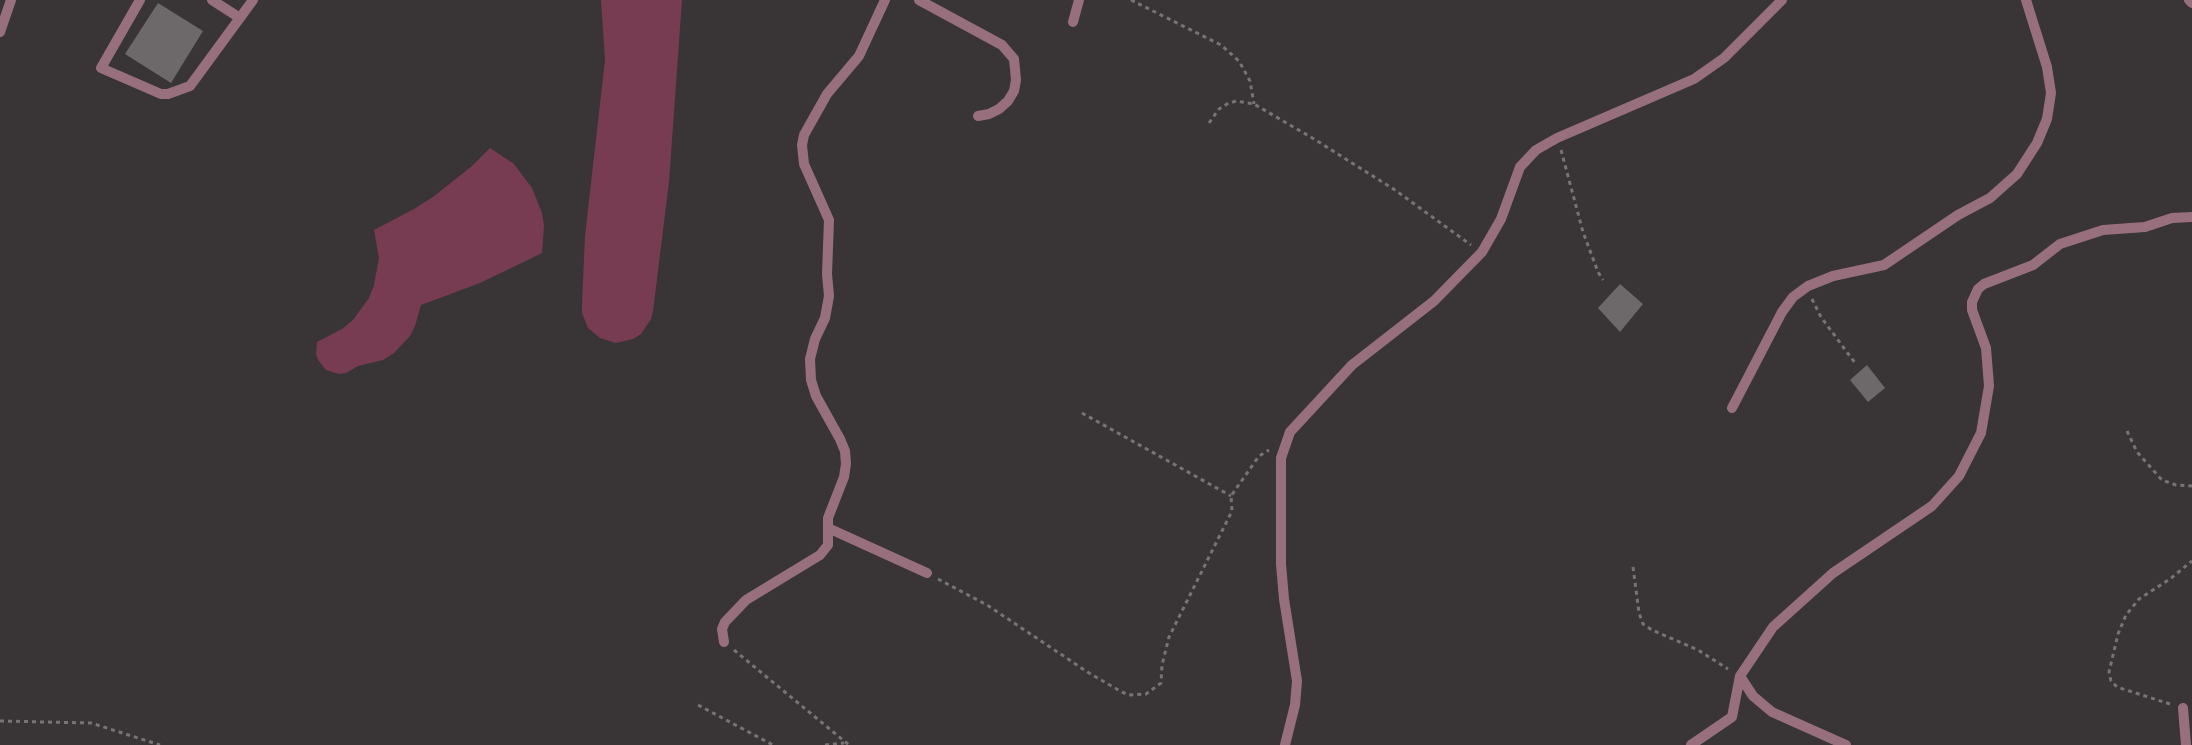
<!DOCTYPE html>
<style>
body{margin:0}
canvas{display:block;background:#393435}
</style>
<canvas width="2192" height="745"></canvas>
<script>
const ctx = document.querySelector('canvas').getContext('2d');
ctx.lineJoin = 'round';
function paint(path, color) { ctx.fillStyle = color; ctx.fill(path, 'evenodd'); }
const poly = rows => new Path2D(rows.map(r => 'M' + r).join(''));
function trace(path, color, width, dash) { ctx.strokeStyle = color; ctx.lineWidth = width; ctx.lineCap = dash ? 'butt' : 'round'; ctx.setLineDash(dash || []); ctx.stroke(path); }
const green = poly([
 [601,0,682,0,669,182,653,311,651,319,641,334,633,339,616,343,600,338,588,328,582,313,582,305,585,236,605,60],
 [490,148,514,164,532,188,542,213,544,226,542,253,480,283,421,305,415,326,410,336,394,353,383,360,358,366,346,373,339,374,326,370,318,360,316,354,317,342,342,329,353,320,369,298,374,285,379,258,374,230,414,209,433,197,472,166]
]);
const building = poly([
 [158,3,203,31,171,83,125,54],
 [1620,284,1643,304,1620,332,1598,308],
 [1867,365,1885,388,1868,402,1850,380]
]);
const path = poly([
 [1131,0,1221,45,1239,61,1250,81,1254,104],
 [1209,123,1219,109,1227,104,1236,101,1254,104,1314,139,1395,190,1471,245],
 [1561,150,1583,232,1598,272,1603,280],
 [1812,299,1821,317,1855,363],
 [1082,413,1231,496],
 [2127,431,2137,452,2162,480,2176,485,2192,486],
 [1633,567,1639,613,1643,624,1652,630,1698,650,1728,669],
 [938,579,987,605,1089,673,1122,692,1129,695,1146,694,1161,683,1162,665,1169,637,1232,511,1231,496,1259,456,1269,450],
 [734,650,849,745],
 [2170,704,2117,687,2111,681,2109,672,2118,634,2126,615,2139,599,2170,579,2192,561],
 [698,705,773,745],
 [0,721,91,723,160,745],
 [825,745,844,743]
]);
const minor = poly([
 [140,0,101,68,161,94,168,94,190,86,253,0],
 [212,0,240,18],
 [919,0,1002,45,1014,59,1016,80,1014,91,1008,101,999,109,989,114,978,116],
 [2189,0,2192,3],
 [1073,22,1079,0],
 [0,32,11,0],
 [1732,408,1782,312,1793,297,1808,286,1833,276,1884,265,1958,215,1990,198,2017,174,2037,143,2047,119,2051,93,2047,67,2026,0],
 [828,528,927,573],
 [724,642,722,629,725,622,746,600,820,555,828,545,828,518,844,477,846,464,845,451,840,439,816,396,811,380,810,359,815,339,825,318,829,296,827,274,829,220,804,164,802,145,804,135,827,94,859,56,885,0],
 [1740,676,1753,696,1772,712,1846,745],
 [2183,708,2186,745],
 [1285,745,1295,705,1297,681,1284,599,1281,564,1281,458,1290,432,1352,365,1434,301,1482,252,1501,219,1520,167,1536,150,1557,138,1694,79,1724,58,1782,0],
 [1691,745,1732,717,1740,676,1773,627,1833,573,1932,506,1959,476,1981,433,1989,386,1986,348,1972,310,1972,302,1978,289,1984,284,2033,265,2060,244,2103,230,2145,227,2172,218,2192,217]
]);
paint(green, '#773c52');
paint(building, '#6d6869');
trace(path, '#787475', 3, [4, 4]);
trace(minor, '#98707d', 10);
</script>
